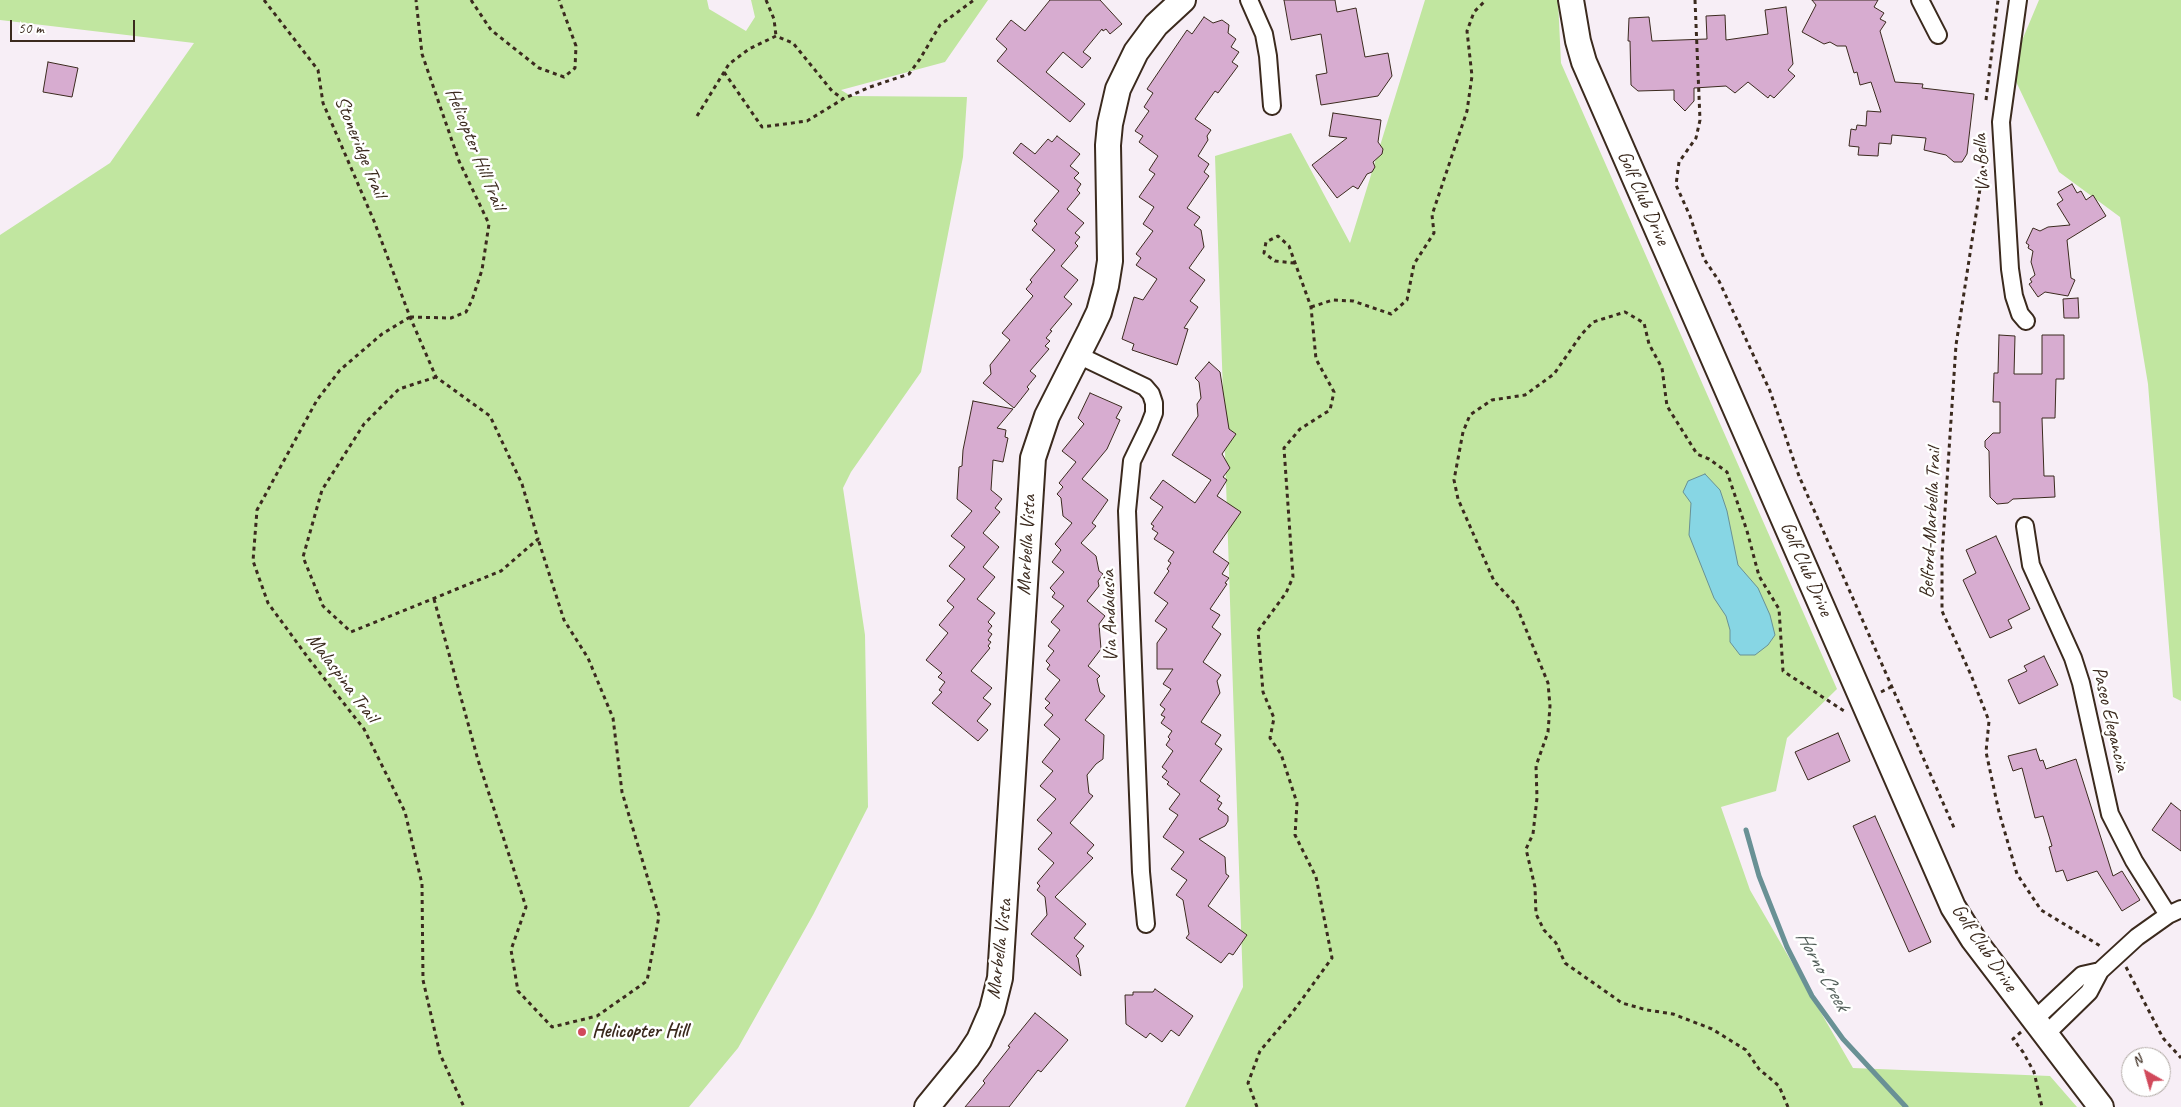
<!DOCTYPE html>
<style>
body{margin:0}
#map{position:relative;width:2181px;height:1107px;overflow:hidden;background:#f7eef6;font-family:Caveat,sans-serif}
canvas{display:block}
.north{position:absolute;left:2121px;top:1047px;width:50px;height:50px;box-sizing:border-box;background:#fff;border:1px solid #b1aaa5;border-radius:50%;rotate:322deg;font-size:14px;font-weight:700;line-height:20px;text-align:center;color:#3b2a1e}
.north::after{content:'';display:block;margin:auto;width:18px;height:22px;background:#d1495b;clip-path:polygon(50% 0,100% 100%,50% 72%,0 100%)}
.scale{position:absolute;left:10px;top:20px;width:125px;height:22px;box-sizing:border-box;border:2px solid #3b2a1e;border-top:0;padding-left:6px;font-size:15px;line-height:18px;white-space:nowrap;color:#3b2a1e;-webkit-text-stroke:4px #fff;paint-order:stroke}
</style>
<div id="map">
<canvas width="2181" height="1107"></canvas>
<div class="north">N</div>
<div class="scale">50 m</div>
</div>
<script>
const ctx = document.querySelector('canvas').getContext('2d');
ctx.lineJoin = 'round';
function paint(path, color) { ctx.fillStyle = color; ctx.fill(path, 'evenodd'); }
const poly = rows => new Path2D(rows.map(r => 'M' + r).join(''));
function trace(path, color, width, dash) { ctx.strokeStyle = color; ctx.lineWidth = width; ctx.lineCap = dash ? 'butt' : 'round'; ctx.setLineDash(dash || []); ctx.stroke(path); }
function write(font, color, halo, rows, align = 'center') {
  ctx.font = font + ' Caveat,sans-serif'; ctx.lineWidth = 5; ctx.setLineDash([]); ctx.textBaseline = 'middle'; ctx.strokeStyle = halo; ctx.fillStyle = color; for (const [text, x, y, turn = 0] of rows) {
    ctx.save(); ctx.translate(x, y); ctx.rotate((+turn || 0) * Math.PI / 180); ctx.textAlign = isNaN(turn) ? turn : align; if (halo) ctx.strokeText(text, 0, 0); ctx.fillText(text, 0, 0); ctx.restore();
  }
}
const green = poly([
 [0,0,707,0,709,9,746,31,755,17,751,0,988,0,945,62,841,90,851,96,967,97,963,157,921,372,851,472,843,488,865,635,868,807,813,915,738,1048,689,1107,0,1107,0,235,110,163,194,43,0,20],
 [1425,0,1558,0,1561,63,1837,689,1787,738,1776,791,1721,807,1750,890,1853,1068,2050,1076,2077,1107,1185,1107,1243,987,1215,156,1291,133,1350,243],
 [2039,0,2181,0,2181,701,2173,697,2148,384,2120,217,2059,172,2010,69]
]);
const water = poly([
 [1705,474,1720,490,1727,511,1738,565,1758,588,1770,615,1775,635,1768,645,1755,655,1740,655,1730,642,1730,630,1726,616,1714,598,1689,535,1691,503,1683,492,1688,481,1705,474]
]);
const stream = poly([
 [1746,830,1759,876,1787,947,1812,996,1843,1039,1906,1107]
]);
const building = poly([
 [1050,0,1100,0,1122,24,1110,34,1106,29,1103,31,1102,29,1083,52,1091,58,1082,68,1063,52,1046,72,1085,104,1070,122,997,61,1007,49,996,39,1011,20,1025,31,1050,0],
 [1284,0,1335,0,1337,12,1356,8,1365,57,1388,53,1392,76,1378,96,1321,105,1316,75,1327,73,1321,34,1291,40,1284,0],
 [1812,0,1878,0,1874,7,1884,13,1880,19,1886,22,1880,31,1895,82,1923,84,1922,88,1974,94,1967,154,1962,162,1954,162,1946,155,1924,150,1926,138,1892,135,1891,144,1879,143,1878,156,1858,155,1859,147,1849,146,1851,129,1856,130,1857,125,1866,126,1867,111,1881,112,1871,82,1860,85,1857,72,1854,73,1846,46,1837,46,1830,42,1824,44,1802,32,1816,5,1812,0],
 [1786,7,1793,64,1788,70,1795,76,1774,98,1770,95,1768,98,1748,82,1735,93,1726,86,1694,88,1694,101,1685,111,1674,100,1674,90,1638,91,1631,85,1630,41,1628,41,1629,18,1649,17,1652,41,1707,39,1706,16,1725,15,1726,40,1768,34,1765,10,1786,7],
 [1204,17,1213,23,1222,20,1229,25,1228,33,1236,39,1231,47,1239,52,1232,62,1238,66,1218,93,1215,91,1195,119,1211,130,1207,136,1208,140,1198,156,1209,164,1204,172,1209,176,1187,208,1200,217,1194,225,1201,230,1204,247,1189,268,1205,280,1190,301,1198,307,1184,328,1188,329,1177,365,1132,350,1134,344,1122,339,1134,297,1143,300,1157,279,1136,265,1141,258,1136,254,1153,231,1143,224,1154,207,1139,197,1155,174,1149,170,1158,156,1139,142,1143,136,1135,131,1149,111,1144,107,1153,93,1147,89,1187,30,1192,34,1204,17],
 [48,62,78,68,72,97,43,92,48,62],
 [1333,113,1381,120,1378,142,1383,149,1382,154,1373,162,1375,167,1372,172,1367,174,1358,189,1353,186,1337,198,1312,165,1347,138,1329,136,1333,113],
 [1057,136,1080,154,1070,166,1079,173,1074,178,1081,184,1077,190,1080,193,1067,209,1084,223,1075,233,1080,237,1075,243,1078,246,1061,266,1078,280,1064,297,1072,304,1050,330,1052,331,1046,338,1050,341,1045,346,1049,349,1030,371,1036,376,1027,387,1029,389,1014,408,983,383,991,374,990,365,1010,340,1002,333,1033,296,1026,289,1032,282,1030,280,1055,250,1032,230,1037,224,1034,221,1059,191,1013,153,1021,143,1035,154,1048,139,1052,142,1057,136],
 [2072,184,2077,193,2081,191,2086,200,2093,195,2106,216,2067,240,2071,278,2075,280,2068,296,2045,292,2038,297,2029,284,2032,282,2030,279,2035,275,2031,262,2033,251,2028,248,2029,245,2026,243,2033,228,2040,231,2048,227,2070,225,2057,204,2063,200,2058,192,2072,184],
 [2078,298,2079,318,2064,318,2063,299,2078,298],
 [1999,335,2015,336,2014,374,2042,374,2042,335,2064,335,2064,379,2056,379,2055,418,2042,418,2044,476,2054,476,2055,497,2013,499,2008,503,1997,504,1990,497,1989,451,1985,447,1985,441,1993,433,2000,433,2000,402,1993,402,1994,373,1998,373,1999,335],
 [1209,362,1220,372,1229,429,1236,434,1222,454,1230,468,1223,477,1227,480,1217,496,1241,512,1213,552,1229,563,1222,574,1229,578,1225,583,1227,584,1210,609,1220,615,1212,627,1221,634,1203,662,1221,675,1217,681,1220,693,1201,722,1221,735,1215,744,1222,749,1200,781,1220,796,1217,800,1222,803,1218,809,1228,816,1228,821,1225,826,1199,839,1225,857,1226,874,1229,876,1208,906,1247,935,1233,955,1229,953,1221,963,1186,938,1189,934,1183,900,1176,895,1187,880,1171,869,1184,852,1163,837,1178,815,1169,809,1180,794,1167,784,1169,782,1162,777,1167,771,1162,767,1173,751,1166,745,1170,739,1168,737,1172,731,1161,723,1165,717,1161,715,1165,709,1160,705,1171,689,1163,684,1173,669,1157,669,1157,643,1167,629,1155,621,1168,603,1154,593,1169,571,1167,569,1171,563,1168,561,1174,552,1154,539,1158,533,1152,529,1154,526,1151,524,1163,507,1150,498,1163,480,1195,503,1211,480,1172,455,1198,416,1197,404,1201,398,1199,382,1195,378,1209,362],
 [1090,393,1122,407,1116,418,1120,420,1107,449,1082,479,1108,500,1092,523,1096,526,1081,543,1096,556,1099,571,1103,574,1098,581,1099,586,1087,601,1105,616,1099,624,1101,649,1088,666,1100,676,1097,679,1100,692,1105,696,1085,720,1104,735,1103,759,1096,764,1087,775,1089,793,1093,796,1070,823,1094,845,1087,853,1093,858,1055,897,1086,924,1074,938,1084,946,1076,956,1078,958,1081,976,1031,934,1047,915,1045,897,1037,890,1040,886,1037,883,1054,863,1038,849,1052,833,1037,820,1056,799,1040,786,1053,771,1042,762,1060,739,1044,725,1053,715,1045,708,1050,703,1045,699,1060,680,1047,669,1050,665,1046,661,1054,651,1048,646,1060,630,1051,622,1064,606,1052,597,1055,593,1050,588,1064,572,1052,562,1061,550,1055,544,1072,523,1063,516,1061,498,1057,494,1063,487,1059,483,1076,462,1062,451,1084,424,1078,418,1090,393],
 [973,401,1013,409,997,428,1006,430,1005,437,1008,438,1003,462,993,460,991,490,1002,499,995,508,1000,512,983,533,999,547,983,567,995,577,977,599,995,613,988,622,992,626,988,631,992,634,988,640,991,642,988,646,990,648,971,671,992,688,983,698,991,704,977,721,988,730,978,741,932,703,942,692,939,690,945,682,938,677,942,673,926,660,948,633,939,625,954,607,947,601,965,579,949,566,965,547,951,536,972,511,957,499,959,467,962,466,963,450,973,401],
 [1996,536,2030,609,2008,620,2012,628,1990,638,1963,580,1976,573,1966,550,1996,536],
 [2044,656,2058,685,2019,704,2008,680,2027,671,2024,666,2044,656],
 [1838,733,1850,761,1808,780,1795,752,1838,733],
 [2036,749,2040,761,2043,760,2046,769,2076,759,2113,876,2122,871,2140,900,2122,911,2097,871,2067,881,2063,870,2056,872,2049,847,2052,846,2043,816,2035,818,2022,768,2013,771,2008,756,2036,749],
 [2171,803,2181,811,2181,851,2152,830,2171,803],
 [1875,816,1931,942,1909,952,1853,826,1875,816],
 [1155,989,1193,1016,1179,1036,1171,1030,1162,1042,1150,1033,1146,1038,1126,1024,1125,995,1133,995,1133,992,1153,992,1155,989],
 [1035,1013,1068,1040,1041,1072,1038,1070,1009,1107,965,1107,985,1083,983,1081,1010,1047,1008,1046,1035,1013]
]);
const path = poly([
 [264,0,318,70,323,103,374,221,410,317,436,377,490,416,522,484,538,539,501,571,351,632,323,606,303,557,322,490,364,424,399,389,436,377],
 [471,0,491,30,539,68,564,77,575,68,576,46,559,0],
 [766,0,774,19,776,36],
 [1695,0,1700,120,1696,138,1679,162,1676,185,1690,216,1704,259,1719,281,1770,391,1799,476,1955,830],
 [724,72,762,127,807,121,843,99,870,87,909,74,920,59,940,25,974,0],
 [1986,100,1998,0],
 [697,116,729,64,749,49,776,36,793,43,832,91,843,99],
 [1984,142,1983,169,1956,345,1942,556,1942,611,1971,675,1989,721,1986,752,1999,812,2017,874,2041,910,2102,947],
 [1311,307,1333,300,1353,301,1391,314,1407,300,1414,264,1434,233,1432,215,1467,111,1472,76,1467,31,1474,12,1486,0],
 [410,317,382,334,340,370,317,400,257,510,253,561,268,603,309,659,364,729,405,812,422,884,423,980,440,1054,464,1107],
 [410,317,451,318,466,312,472,300,482,270,489,224,459,161,422,54,416,0],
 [434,599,478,760,526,907,511,950,518,991,552,1027,597,1016,647,981,659,916,622,792,613,718,588,658,564,620,538,539],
 [1881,692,1891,687],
 [2126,967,2163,1038,2181,1058],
 [2021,1032,2013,1039,2023,1052,2034,1072,2042,1107],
 [1257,1107,1248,1083,1260,1051,1292,1013,1332,958,1316,877,1295,835,1297,803,1281,754,1270,738,1274,718,1263,692,1258,631,1286,593,1293,577,1284,448,1300,429,1330,410,1334,392,1316,359,1311,307,1289,246,1278,236,1266,242,1264,253,1275,261,1294,263],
 [1788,1107,1779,1086,1759,1069,1746,1050,1712,1029,1673,1014,1647,1010,1622,1003,1565,963,1556,943,1544,930,1536,914,1535,887,1526,849,1533,834,1537,798,1536,766,1548,732,1550,706,1548,683,1516,605,1494,581,1458,499,1454,480,1463,432,1470,415,1492,400,1525,395,1554,374,1581,335,1593,322,1625,312,1644,323,1649,344,1662,368,1667,406,1697,454,1709,459,1727,472,1747,531,1759,576,1779,609,1783,671,1844,711,1846,710]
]);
const street = poly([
 [1249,0,1264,34,1268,56,1272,106],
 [1920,0,1938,35],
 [2018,0,2001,122,2010,269,2014,296,2020,314,2026,321],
 [1078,355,1145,387,1151,394,1154,403,1154,413,1149,426,1132,461,1127,511,1141,872,1146,924],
 [2025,526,2031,565,2073,658,2081,683,2110,814,2134,861,2168,915],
 [2034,1020,2082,975,2100,971],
 [2045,1035,2089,992,2100,971,2137,937,2168,915,2181,909]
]);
const secondary = poly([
 [1571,0,1578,41,1584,62,1953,907,1973,939,2101,1107],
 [927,1107,967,1058,979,1040,992,1010,1000,978,1033,458,1047,416,1090,331,1099,312,1106,286,1110,261,1108,145,1110,124,1118,89,1136,52,1156,25,1183,0]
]);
const markers = [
 [582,1032,5,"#d1495b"]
];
const streetNames = [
 ["Stoneridge Trail",360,147,68],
 ["Helicopter Hill Trail",475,149,68],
 ["Via Bella",1982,163,-93],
 ["Golf Club Drive",1643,198,66],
 ["Belford-Marbella Trail",1931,523,-87],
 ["Marbella Vista",1027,545,-87],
 ["Golf Club Drive",1806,569,66],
 ["Via Andalusia",1110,616,-92],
 ["Malaspina Trail",342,678,53],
 ["Paseo Elegancia",2110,719,77],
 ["Golf Club Drive",1984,948,56],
 ["Marbella Vista",1000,949,-83]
];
const poiNames = [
 ["Helicopter Hill",592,1032]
];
const waterNames = [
 ["Horno Creek",1822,971,61]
];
paint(green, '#c1e6a0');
paint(water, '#87d6e4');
trace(water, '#699195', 1);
trace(stream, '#699195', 5);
paint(building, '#d7acd0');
trace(building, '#3b2a1e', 1);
trace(street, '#3b2a1e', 20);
trace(secondary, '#3b2a1e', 28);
trace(path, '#3b2a1e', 3, [4, 4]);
trace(street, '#fff', 16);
trace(secondary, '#fff', 24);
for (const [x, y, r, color] of markers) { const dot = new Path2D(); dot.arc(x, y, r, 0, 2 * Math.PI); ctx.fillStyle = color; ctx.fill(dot); trace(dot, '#fff', 2); }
write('20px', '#3b2a1e', '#fff', streetNames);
write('bold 20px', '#3b2a1e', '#fff', poiNames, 'left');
write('italic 21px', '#525e59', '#fff', waterNames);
</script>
